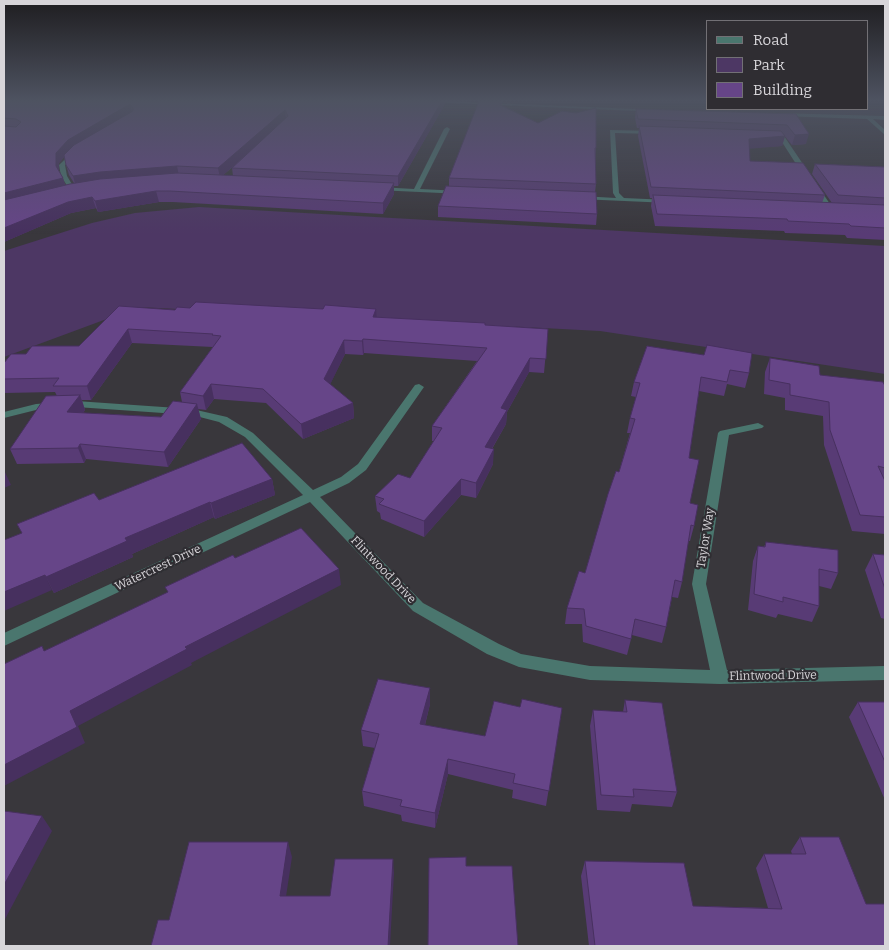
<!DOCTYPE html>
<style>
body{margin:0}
#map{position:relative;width:889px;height:950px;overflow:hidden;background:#39373c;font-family:Bitter,serif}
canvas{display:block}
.frame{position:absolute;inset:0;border:5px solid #d7d5d9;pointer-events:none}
.legend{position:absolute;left:706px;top:20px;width:162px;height:90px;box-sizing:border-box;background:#2f2d32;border:1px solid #727075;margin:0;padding:6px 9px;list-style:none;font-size:15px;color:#d7d5d9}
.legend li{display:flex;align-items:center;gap:10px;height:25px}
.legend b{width:25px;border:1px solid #727075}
</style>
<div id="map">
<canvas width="889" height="950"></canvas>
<div class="frame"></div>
<ul class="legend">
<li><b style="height:6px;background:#4a766e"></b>Road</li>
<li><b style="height:14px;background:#4d3764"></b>Park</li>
<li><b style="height:14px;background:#664588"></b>Building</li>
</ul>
</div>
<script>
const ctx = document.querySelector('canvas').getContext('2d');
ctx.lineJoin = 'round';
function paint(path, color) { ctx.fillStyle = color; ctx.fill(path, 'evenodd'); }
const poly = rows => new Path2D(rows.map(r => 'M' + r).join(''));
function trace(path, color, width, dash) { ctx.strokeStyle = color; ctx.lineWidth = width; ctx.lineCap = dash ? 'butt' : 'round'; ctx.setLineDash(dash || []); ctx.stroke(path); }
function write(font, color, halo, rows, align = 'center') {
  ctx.font = font + ' Bitter,serif'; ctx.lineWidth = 4.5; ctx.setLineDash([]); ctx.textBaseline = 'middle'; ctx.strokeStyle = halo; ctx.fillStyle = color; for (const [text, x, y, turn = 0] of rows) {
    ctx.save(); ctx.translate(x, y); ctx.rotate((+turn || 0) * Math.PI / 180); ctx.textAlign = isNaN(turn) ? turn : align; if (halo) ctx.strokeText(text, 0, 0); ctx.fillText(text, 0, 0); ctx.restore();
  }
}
const green = poly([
 [199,207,885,246,885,374,600,331,139,307,4,357,4,251,92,223,135,213]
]);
const minor = poly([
 [405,101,442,101,663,110,660,112,405,101],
 [778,113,885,116,885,120,873,119,885,130,885,135,867,119,780,116,778,113],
 [447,127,450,129,420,189,461,191,463,192,463,194,376,190,376,188,378,187,414,189,444,129,447,127],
 [610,130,656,131,654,134,615,133,619,193,624,198,668,200,672,202,670,203,579,199,579,197,581,196,616,198,613,193,610,130],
 [769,134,784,136,834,210,833,212,827,212,780,139,767,137,769,134],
 [77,148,80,150,65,165,67,176,76,191,73,193,71,192,61,176,59,165,77,148],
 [419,384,424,387,366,470,349,483,320,497,423,603,499,644,521,654,590,666,710,670,692,584,718,433,720,431,758,423,764,426,762,428,729,435,706,584,727,670,885,666,885,680,720,684,590,680,519,667,487,654,413,611,310,502,4,646,4,633,303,495,245,437,219,422,192,415,76,407,36,410,4,418,4,412,36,404,76,401,192,409,227,417,253,433,313,490,341,477,358,464,415,385,419,384]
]);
const wall = poly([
 [4,101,445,101,445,104,398,186,394,186,394,194,383,214,173,202,159,202,98,212,96,208,71,213,4,242],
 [64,157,69,175,74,183,65,185,63,178,59,171,59,163],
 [234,166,232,168,233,176,223,175],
 [479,101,503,101,503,102,502,102,502,105,538,123,596,148,595,158,596,184,595,192,597,214,596,225,438,217,438,206,449,186,449,178],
 [636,109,796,114,806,144,792,145,783,134,785,136,782,146,749,148,750,161,825,195,822,203,832,203,812,174,815,164,885,167,885,240,847,238,845,235,785,233,784,231,655,226,651,206,652,198,650,198,638,136,639,128,637,128,635,118],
 [175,310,377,317,548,329,544,373,529,372,507,412,506,424,492,449,493,464,476,498,461,495,424,537,381,519,380,513,377,511,375,496,410,478,434,441,432,441,432,426,477,361,364,353,363,355,345,354,330,384,353,403,354,418,303,439,266,403,214,399,206,410,198,409,201,419,168,467,86,459,84,463,17,464,10,449,57,396,55,392,4,393,4,363,26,354,79,346],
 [132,343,213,347,180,392,182,402,161,417,83,413,85,410,82,400,91,400],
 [647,346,749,373,745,388,727,384,724,396,699,391,689,458,690,503,694,526,690,541,688,541,682,582,678,598,672,597,666,627,662,643,632,635,627,655,583,642,582,624,565,624,567,608,585,573,619,472,630,433,627,433,630,418,636,397,631,396,634,382],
 [770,358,820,375,885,386,885,534,852,531,824,445,823,416,785,410,785,398,764,394,765,372],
 [272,479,275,495,215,519,214,517,132,554,133,557,54,593,17,524,99,500],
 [766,542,838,573,831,589,819,586,819,606,812,622,778,614,776,618,748,610,753,561,758,546,764,547],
 [873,554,885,555,885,619,881,618,865,570],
 [625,700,677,792,672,807,632,804,630,812,597,810,590,726,593,710,623,712],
 [858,702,885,702,885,800,849,717],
 [430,704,425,725,485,736,520,707,562,708,546,806,512,798,513,790,448,774,435,828,402,821,401,815,364,806,362,791,375,748,363,746,361,730],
 [800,837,866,904,885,946,589,946,581,876,585,861,693,906,768,908,756,868,764,854,792,854,791,851]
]);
const shadedWall = poly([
 [442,101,445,101,445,104,398,186,398,176],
 [130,104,132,113,71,149,59,163,59,176,56,166,56,153,68,140],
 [285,110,286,119,220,178,218,168],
 [809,134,806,144,792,145,795,135],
 [785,136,782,146,747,149,749,139],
 [177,166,179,176,76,187,73,176,100,172],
 [63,178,66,189,4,206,4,193],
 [394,183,394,194,383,214,383,203],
 [156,191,159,202,98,212,95,201],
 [92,197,96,208,71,213,4,242,4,228,68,202],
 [376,309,377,322,373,317],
 [128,329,132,343,91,400,87,386],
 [363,339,364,353,363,355,362,341],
 [344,340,345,354,326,393,324,379],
 [530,358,529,372,507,412,506,424,484,462,485,447,501,408],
 [211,384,214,399,206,410,203,396],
 [80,395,85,410,73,427,67,412],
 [353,403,354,418,303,439,301,424],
 [197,404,201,419,168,467,164,452],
 [80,444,86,459,84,463,78,448],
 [494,449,493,464,476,498,476,483],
 [4,470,11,485,4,488],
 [272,479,275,495,215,519,211,503],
 [461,479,461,495,424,537,424,521],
 [210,502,214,517,132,554,133,557,54,593,46,577,125,538],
 [339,569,341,585,191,663,192,665,78,726,85,743,4,786,4,765,70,711,185,647],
 [45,575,52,590,4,611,4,592],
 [430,688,430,704,421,740,420,724],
 [448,759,448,774,435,828,435,813],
 [42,816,52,831,4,921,4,885],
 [288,842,292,857,284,910,280,896],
 [393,859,394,873,390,946,388,946]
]);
const building = poly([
 [4,101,442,101,398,176,232,168,288,116,285,110,218,168,177,166,100,172,73,176,66,165,64,155,74,145,133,111,133,108,130,104,68,140,56,153,56,166,63,178,4,193,4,126,16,127,21,122,16,119,4,118,4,101],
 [479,101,501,101,500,105,538,123,562,111,576,113,596,108,596,148,595,148,596,184,449,178,479,101],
 [636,109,796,114,809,134,795,135,787,125,638,119,636,109],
 [639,126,781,131,785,136,749,139,750,161,803,163,825,195,651,187,639,126],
 [815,164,885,167,885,198,838,195,815,164],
 [177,173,394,183,383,203,170,191,156,191,95,201,92,197,68,202,4,228,4,200,70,184,100,179,177,173],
 [446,186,596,192,597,214,438,206,446,186],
 [653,195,885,205,885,228,851,226,849,224,788,221,787,219,657,214,653,195],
 [196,302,323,309,325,305,376,309,373,317,485,323,485,325,548,329,546,359,530,358,501,408,507,410,485,447,494,449,476,483,461,479,424,521,379,504,384,499,375,496,398,474,410,478,442,428,432,426,487,348,363,339,362,341,344,340,324,379,353,403,301,424,263,389,211,384,203,396,180,392,221,336,212,335,213,334,128,329,87,386,53,386,59,378,4,379,4,363,11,354,26,354,32,346,79,346,119,306,175,310,177,307,190,308,196,302],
 [707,345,752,353,749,373,730,370,727,382,701,377,689,458,699,460,690,503,698,505,694,526,691,525,682,582,675,580,666,627,635,619,631,639,586,626,584,609,567,608,579,571,585,573,608,494,616,471,619,472,635,419,630,418,640,383,634,382,647,346,704,355,707,345],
 [770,358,819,366,820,375,883,382,885,386,885,468,878,466,885,481,885,517,860,515,830,430,829,402,790,395,790,384,769,380,770,358],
 [80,395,67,412,161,417,173,401,197,404,164,452,80,444,78,448,10,449,46,396,80,395],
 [242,443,272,479,211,503,210,502,125,538,127,541,46,577,45,575,4,592,4,540,22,533,17,524,94,493,99,500,242,443],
 [301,528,339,569,185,647,187,649,70,711,77,727,4,765,4,664,42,646,44,651,168,592,165,587,233,555,235,558,301,528],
 [766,542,838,550,838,573,819,569,819,606,783,597,783,602,754,594,758,546,765,547,766,542],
 [873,554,885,555,885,589,873,554],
 [378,679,430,688,420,724,485,736,494,701,520,707,522,699,562,708,549,791,513,783,515,774,448,759,435,813,400,806,402,800,362,791,379,734,361,730,378,679],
 [625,700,662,703,677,792,633,789,634,797,601,795,593,710,627,712,625,700],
 [858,702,885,702,885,762,858,702],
 [4,811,42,816,4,885,4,811],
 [800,837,839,837,866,904,885,904,885,946,595,946,585,861,684,863,693,906,782,909,764,854,806,854,800,837],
 [189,842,288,842,280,896,330,896,335,859,393,859,388,946,151,946,158,920,169,920,189,842],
 [466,857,466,866,512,866,518,946,428,946,429,858,466,857]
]);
const streetNames = [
 ["Taylor Way",706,538,-81],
 ["Watercrest Drive",158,568,-25],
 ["Flintwood Drive",383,570,46],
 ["Flintwood Drive",773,676,-1]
];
paint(green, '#4d3764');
paint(minor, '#4a766e');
paint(wall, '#583b75');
paint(shadedWall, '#47305f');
paint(building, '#664588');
trace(building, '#47305f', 1);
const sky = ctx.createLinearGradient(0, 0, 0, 234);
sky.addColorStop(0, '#1f1e21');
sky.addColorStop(0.43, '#4e5361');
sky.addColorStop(1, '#4e536100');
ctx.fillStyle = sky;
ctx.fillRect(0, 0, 889, 234);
write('12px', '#d7d5d9', '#2f2d32', streetNames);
</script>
